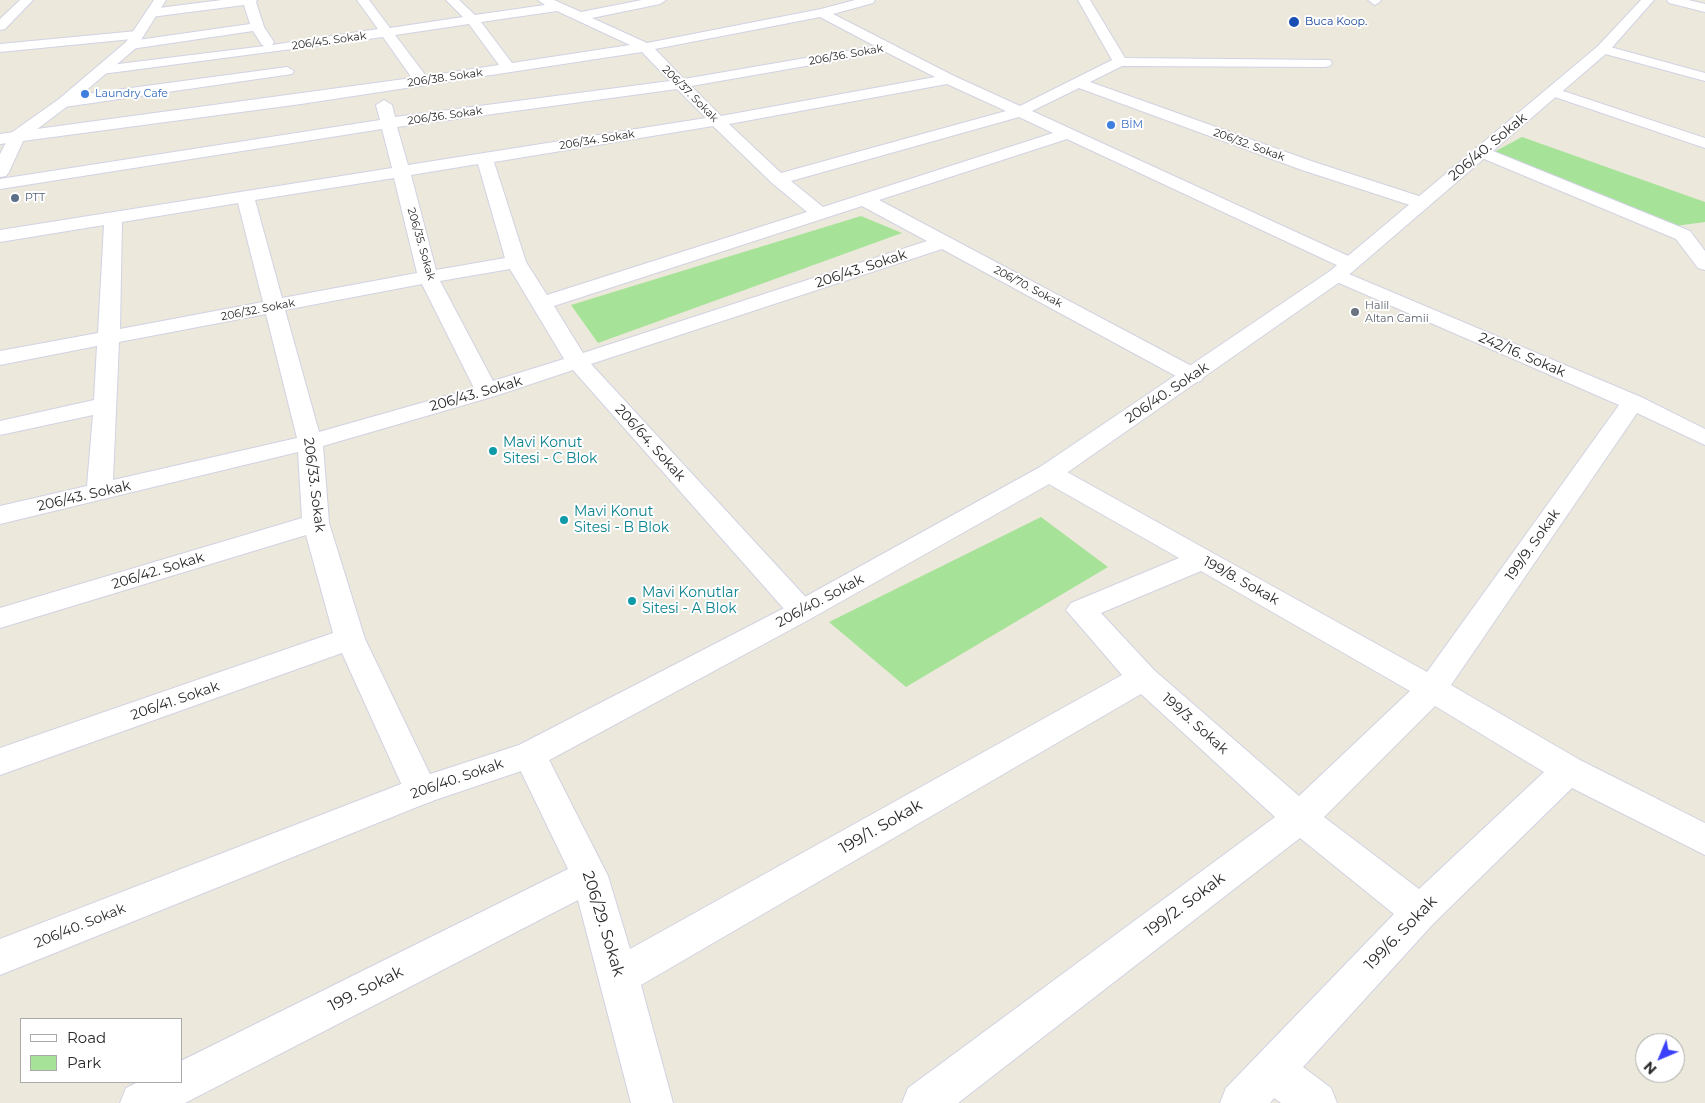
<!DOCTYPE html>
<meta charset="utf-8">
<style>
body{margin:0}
#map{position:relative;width:1705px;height:1103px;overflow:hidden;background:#ece8dc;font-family:Montserrat,sans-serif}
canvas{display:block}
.legend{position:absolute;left:20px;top:1018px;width:162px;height:65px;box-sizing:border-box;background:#fff;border:1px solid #aaa;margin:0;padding:6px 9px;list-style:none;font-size:15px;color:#2a2a2a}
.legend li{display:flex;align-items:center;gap:10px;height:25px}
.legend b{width:25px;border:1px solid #aaa}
.north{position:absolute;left:1635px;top:1033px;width:50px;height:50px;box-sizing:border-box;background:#fff;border:1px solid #aaa;border-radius:50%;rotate:225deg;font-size:14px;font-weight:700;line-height:20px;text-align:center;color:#2a2a2a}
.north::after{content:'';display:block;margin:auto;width:18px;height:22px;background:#3b41fb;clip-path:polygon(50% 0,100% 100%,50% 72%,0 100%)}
</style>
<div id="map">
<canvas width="1705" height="1103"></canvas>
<ul class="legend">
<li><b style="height:6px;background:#fff"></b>Road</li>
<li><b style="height:14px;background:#a6e398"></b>Park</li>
</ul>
<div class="north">N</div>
</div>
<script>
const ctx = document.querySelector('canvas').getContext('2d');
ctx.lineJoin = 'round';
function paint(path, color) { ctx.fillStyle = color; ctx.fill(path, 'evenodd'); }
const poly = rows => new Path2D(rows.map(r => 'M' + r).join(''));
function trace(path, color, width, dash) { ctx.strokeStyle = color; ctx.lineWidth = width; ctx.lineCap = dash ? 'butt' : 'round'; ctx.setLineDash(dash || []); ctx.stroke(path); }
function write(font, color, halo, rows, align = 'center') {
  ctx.font = font + ' Montserrat,sans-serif'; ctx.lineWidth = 4; ctx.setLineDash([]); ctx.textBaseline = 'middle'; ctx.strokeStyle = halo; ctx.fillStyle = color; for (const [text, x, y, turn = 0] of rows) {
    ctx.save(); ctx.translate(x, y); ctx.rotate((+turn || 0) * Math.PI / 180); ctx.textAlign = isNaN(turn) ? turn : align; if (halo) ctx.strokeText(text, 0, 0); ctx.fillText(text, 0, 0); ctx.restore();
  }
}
const green = poly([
 [1522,137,1705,202,1705,222,1668,227,1492,153],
 [861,216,902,233,598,343,571,305],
 [1041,517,1108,567,906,687,829,622]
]);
const street = poly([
 [20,0,33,0,5,29,0,30,0,19,20,0],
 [222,0,257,0,256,2,264,27,274,42,272,45,378,29,357,0,369,0,390,28,463,17,446,0,459,0,475,15,545,5,538,0,554,0,581,12,642,0,666,0,660,4,592,18,647,43,821,9,855,0,875,0,873,3,833,14,954,76,1020,106,1112,60,1078,0,1090,0,1125,58,1330,60,1332,63,1330,66,1325,67,1122,66,1090,82,1314,162,1428,199,1431,203,1428,207,1422,208,1416,207,1302,170,1079,88,1032,111,1357,260,1360,264,1357,268,1343,268,1067,139,879,200,1201,371,1204,376,1201,381,1193,383,1185,381,942,249,591,364,812,604,817,611,812,618,802,621,792,618,573,370,495,396,323,446,329,523,365,639,438,791,433,801,421,805,409,801,342,653,0,775,0,748,333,633,306,535,0,628,0,608,302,518,298,452,0,524,0,506,87,486,93,415,0,435,0,421,94,400,97,346,0,365,0,351,98,333,104,225,0,242,0,230,392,168,382,129,0,189,0,179,380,120,376,105,384,100,392,105,395,117,670,81,642,52,301,104,0,144,0,134,412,78,383,37,102,74,95,70,102,66,265,46,262,45,253,31,131,49,124,45,131,41,250,24,244,5,151,17,145,13,151,9,222,0],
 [557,11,630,45,512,63,481,22,557,11],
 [820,17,875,46,684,79,655,49,820,17],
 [469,24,499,65,426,76,395,35,469,24],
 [886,52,935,77,721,116,691,86,886,52],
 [947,84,1006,111,781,173,729,124,947,84],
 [677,89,706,118,408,165,397,127,677,89],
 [1019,117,1053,133,823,207,791,181,1019,117],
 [713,126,772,183,807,212,547,295,526,262,494,162,713,126],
 [478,164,505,258,436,270,411,175,478,164],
 [394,178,417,273,282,298,255,200,394,178],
 [238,203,263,302,120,329,122,222,238,203],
 [862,206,927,241,583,353,554,306,862,206],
 [510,269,564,359,493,381,440,281,510,269],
 [422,284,474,388,319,432,285,310,422,284],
 [266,314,297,438,113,480,119,342,266,314],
 [1368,0,1380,0,1381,1,1375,5,1368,0],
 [137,31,144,35,142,38,0,52,0,44,137,31],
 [1603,45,1705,73,1705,81,1598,52,1596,49,1598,46,1603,45],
 [287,67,294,71,292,74,64,107,56,102,64,97,287,67],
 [1554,88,1705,138,1705,148,1549,95,1547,92,1554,88],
 [1483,147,1690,231,1705,251,1705,270,1698,268,1676,239,1477,156,1475,152,1477,148,1483,147],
 [1337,269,1641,397,1705,429,1705,445,1637,413,1451,685,1580,760,1705,823,1705,855,1572,788,1433,924,1303,1067,1331,1088,1337,1103,1281,1103,1274,1098,1270,1103,1220,1103,1226,1088,1394,914,1300,838,958,1103,902,1103,908,1088,1275,817,1141,694,641,985,673,1103,631,1103,578,900,185,1103,120,1103,126,1088,138,1082,181,1082,181,1061,568,869,513,755,518,746,530,742,542,746,608,876,630,949,1122,675,1066,610,1071,603,1179,558,1040,479,1036,473,1040,467,1049,465,1058,467,1427,672,1619,405,1330,279,1327,275,1330,271,1337,269],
 [1201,571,1410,691,1299,796,1154,670,1101,613,1201,571],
 [1435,706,1544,772,1419,889,1324,817,1435,706]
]);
const secondary = poly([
 [154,0,166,0,136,48,69,105,24,139,9,172,6,176,0,177,0,154,11,133,59,99,126,42,154,0],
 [1641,0,1654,0,1608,52,1344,279,1058,479,812,618,542,764,432,801,0,975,0,939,409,781,519,745,792,604,1040,467,1330,271,1598,46,1641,0],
 [1667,0,1688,0,1705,4,1705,12,1669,3,1667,0]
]);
const markers = [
 [1294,22,6,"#1a4fb4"],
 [85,94,5,"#3f7fe0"],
 [1111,125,5,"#3f7fe0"],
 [15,198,5,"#5c6f8a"],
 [1355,312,5,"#6b7280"],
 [493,451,5,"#0f9aa8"],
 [564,520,5,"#0f9aa8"],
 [632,601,5,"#0f9aa8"]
];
const farTransitnames = [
 ["Buca Koop.",1305,22]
];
const farStreetnames = [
 ["206/45. Sokak",329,41,-8],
 ["206/36. Sokak",846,55,-10],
 ["206/38. Sokak",445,78,-8],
 ["206/37. Sokak",690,94,45],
 ["206/36. Sokak",445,116,-8],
 ["206/34. Sokak",597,140,-9],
 ["206/32. Sokak",1249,145,20],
 ["206/35. Sokak",421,244,74],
 ["206/70. Sokak",1028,287,28],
 ["206/32. Sokak",258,310,-11]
];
const farShopnames = [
 ["Laundry Cafe",95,94],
 ["BİM",1121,125]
];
const farServicenames = [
 ["PTT",25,198]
];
const farWorshipnames = [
 ["Halil",1365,306],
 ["Altan Camii",1365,319]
];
const streetNames = [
 ["206/40. Sokak",1488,147,-40],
 ["206/43. Sokak",861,269,-18],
 ["242/16. Sokak",1522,355,23],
 ["206/40. Sokak",1167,393,-34],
 ["206/43. Sokak",476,394,-16],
 ["206/64. Sokak",650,443,48],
 ["206/33. Sokak",314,485,83],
 ["206/43. Sokak",84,496,-13],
 ["199/9. Sokak",1533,545,-55],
 ["206/42. Sokak",158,571,-17],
 ["199/8. Sokak",1241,581,29],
 ["206/40. Sokak",820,601,-28],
 ["206/41. Sokak",175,701,-19],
 ["199/3. Sokak",1195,724,42],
 ["206/40. Sokak",457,779,-19],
 ["206/40. Sokak",80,926,-22]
];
const cultureNames = [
 ["Mavi Konut",503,443],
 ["Sitesi - C Blok",503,459],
 ["Mavi Konut",574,512],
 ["Sitesi - B Blok",574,528],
 ["Mavi Konutlar",642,593],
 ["Sitesi - A Blok",642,609]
];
const nearStreetnames = [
 ["199/1. Sokak",881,827,-30],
 ["199/2. Sokak",1185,905,-37],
 ["206/29. Sokak",603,924,73],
 ["199/6. Sokak",1401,933,-46],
 ["199. Sokak",366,989,-27]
];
paint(green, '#a6e398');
trace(street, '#d1d2e3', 2);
trace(secondary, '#d1d2e3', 2);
paint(street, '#fff');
paint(secondary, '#fff');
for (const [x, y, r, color] of markers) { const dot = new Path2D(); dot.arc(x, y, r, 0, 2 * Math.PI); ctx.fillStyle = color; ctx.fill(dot); trace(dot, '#fff', 2); }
write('11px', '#164399', '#fff', farTransitnames, 'left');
write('11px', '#2a2a2a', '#fff', farStreetnames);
write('11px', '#366cbe', '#fff', farShopnames, 'left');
write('11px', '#4e5e75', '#fff', farServicenames, 'left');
write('11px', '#5b616d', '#fff', farWorshipnames, 'left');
write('14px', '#2a2a2a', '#fff', streetNames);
write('14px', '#0d838f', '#fff', cultureNames, 'left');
write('16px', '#2a2a2a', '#fff', nearStreetnames);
</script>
